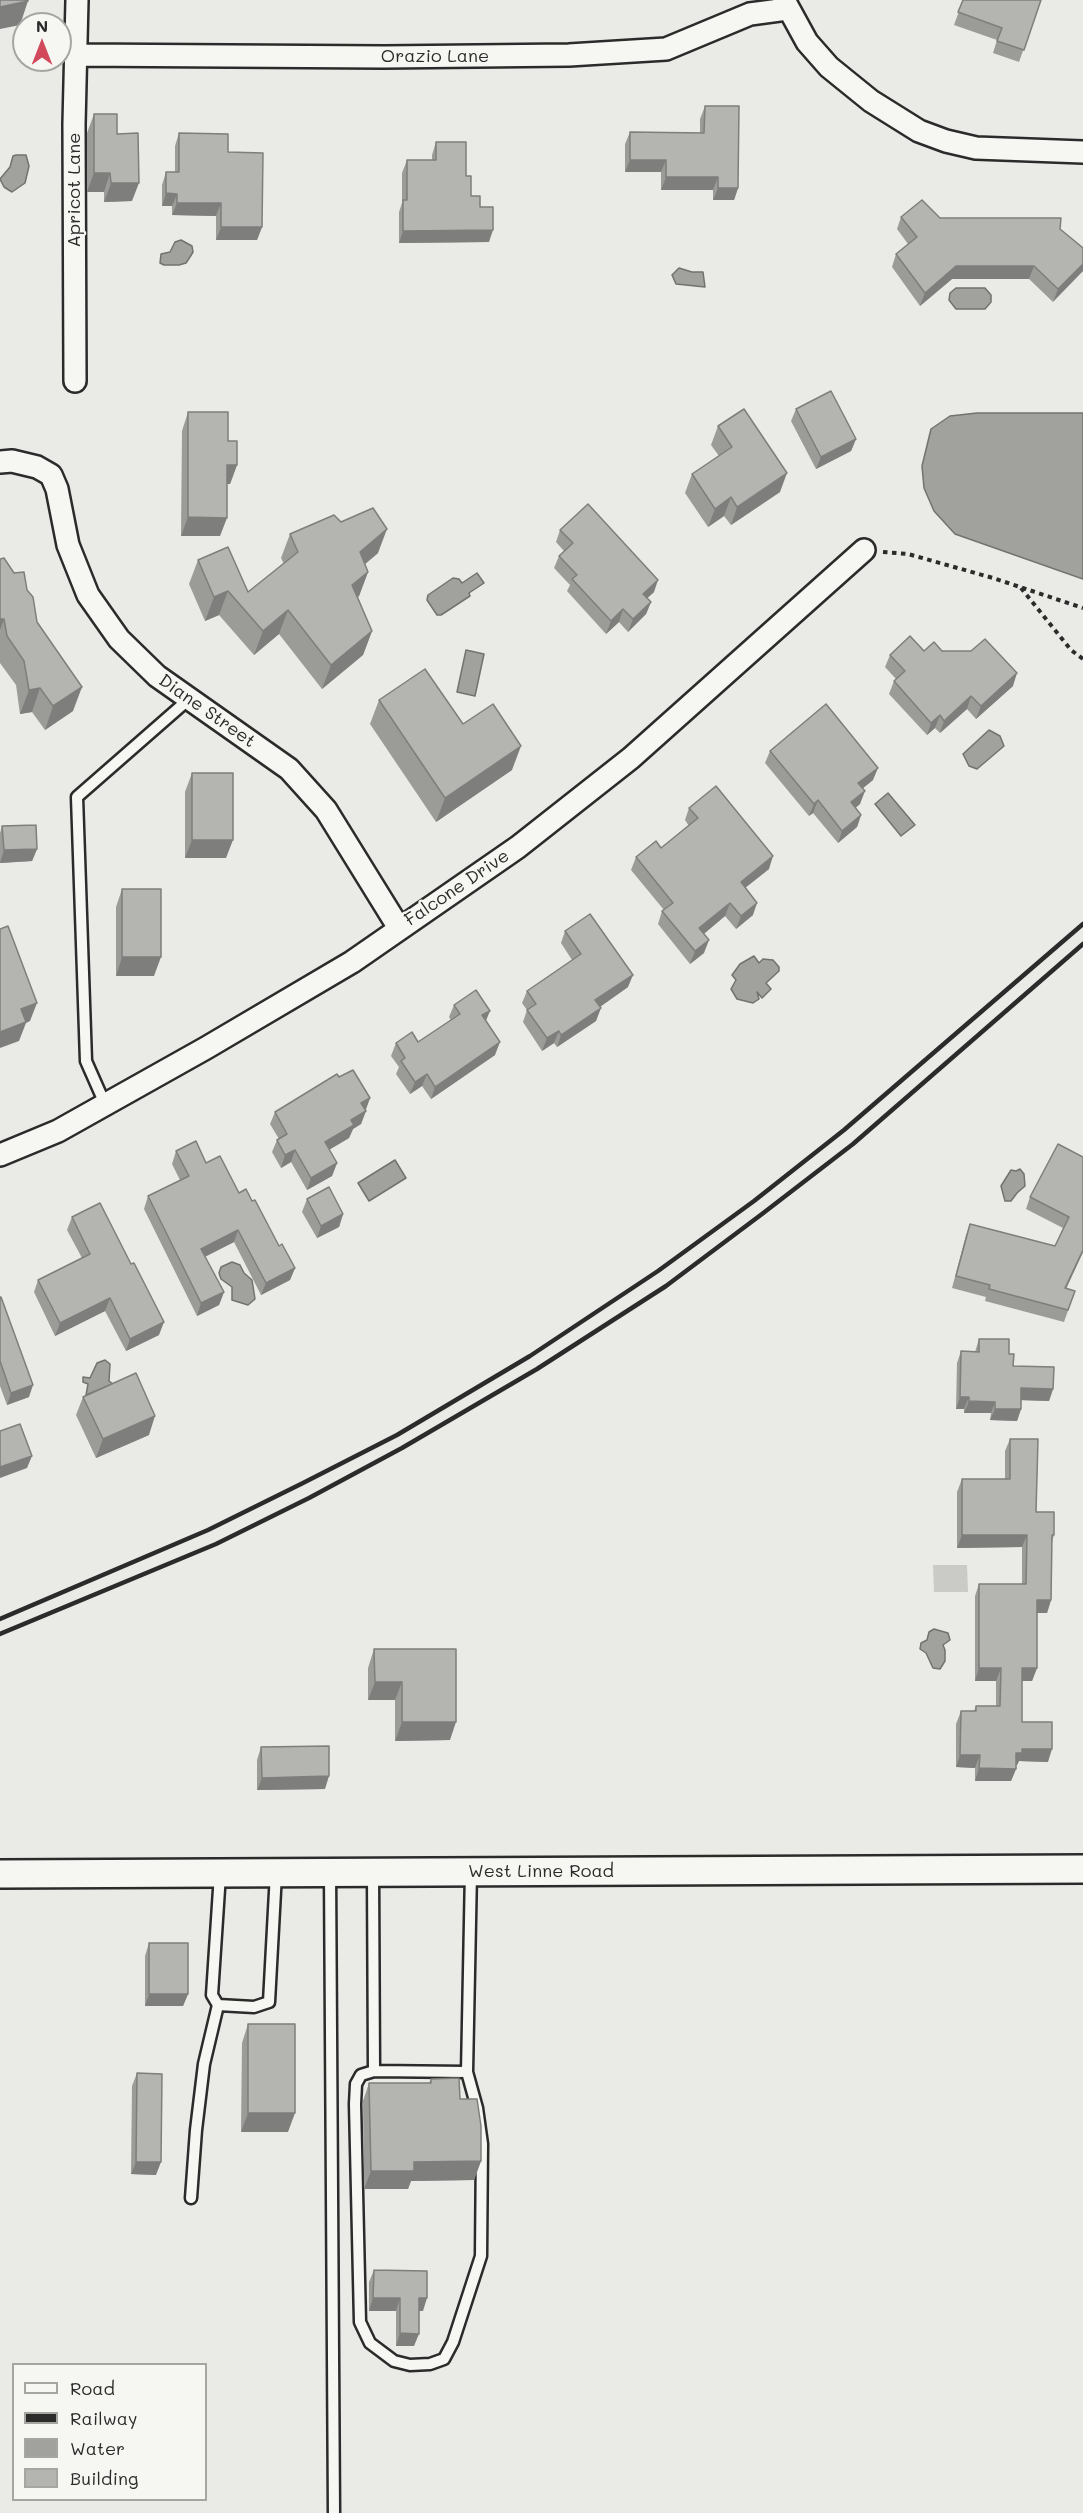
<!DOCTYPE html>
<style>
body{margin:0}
#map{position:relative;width:1083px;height:2513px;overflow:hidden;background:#eaeae6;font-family:Mali,sans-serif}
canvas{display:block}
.legend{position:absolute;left:12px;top:2363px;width:195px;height:138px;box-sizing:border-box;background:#f6f6f2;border:2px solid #a5a5a2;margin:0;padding:8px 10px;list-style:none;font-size:18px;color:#2b2b2b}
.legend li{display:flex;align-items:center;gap:12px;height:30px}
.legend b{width:30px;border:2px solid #a5a5a2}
.north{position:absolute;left:12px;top:12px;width:60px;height:60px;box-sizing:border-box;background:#f6f6f2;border:2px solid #a5a5a2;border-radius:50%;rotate:0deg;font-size:16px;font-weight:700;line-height:24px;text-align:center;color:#2b2b2b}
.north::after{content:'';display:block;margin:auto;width:21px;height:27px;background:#d1495b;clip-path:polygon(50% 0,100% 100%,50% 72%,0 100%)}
</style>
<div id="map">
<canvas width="1083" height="2513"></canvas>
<ul class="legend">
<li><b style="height:8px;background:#f6f6f2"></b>Road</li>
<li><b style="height:8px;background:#2b2b2b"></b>Railway</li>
<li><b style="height:16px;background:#a1a19e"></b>Water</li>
<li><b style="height:16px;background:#b4b4b1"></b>Building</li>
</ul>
<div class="north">N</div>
</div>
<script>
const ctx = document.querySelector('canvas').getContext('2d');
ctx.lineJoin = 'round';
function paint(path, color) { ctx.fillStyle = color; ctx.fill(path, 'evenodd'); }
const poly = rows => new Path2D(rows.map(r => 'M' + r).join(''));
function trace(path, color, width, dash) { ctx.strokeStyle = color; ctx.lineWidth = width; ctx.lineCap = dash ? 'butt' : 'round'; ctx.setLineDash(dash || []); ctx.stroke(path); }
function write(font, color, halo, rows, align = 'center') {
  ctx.font = font + ' Mali,sans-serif'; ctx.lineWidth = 4.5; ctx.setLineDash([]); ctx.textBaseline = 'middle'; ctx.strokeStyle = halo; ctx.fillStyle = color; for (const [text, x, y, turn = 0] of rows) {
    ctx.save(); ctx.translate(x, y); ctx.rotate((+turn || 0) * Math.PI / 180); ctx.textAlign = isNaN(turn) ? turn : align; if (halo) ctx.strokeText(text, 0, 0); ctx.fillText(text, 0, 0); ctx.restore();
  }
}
const green = poly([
 [933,1565,967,1565,968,1592,934,1592]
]);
const water = poly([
 [16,155,26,155,29,166,25,183,12,192,4,187,0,179,10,167,13,156,16,155],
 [181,240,192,246,193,252,190,257,186,263,179,265,164,265,160,263,161,254,170,252,175,242,181,240],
 [679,268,692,272,703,272,705,287,676,284,672,275,679,268],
 [956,288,985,288,991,295,991,302,985,309,956,309,949,300,950,293,956,288],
 [977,413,1083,413,1083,579,955,534,934,511,924,488,922,466,931,429,950,416,977,413],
 [477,573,484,583,469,593,470,596,441,615,437,615,427,600,428,595,453,578,459,579,462,583,477,573],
 [466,650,484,654,475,696,457,692,466,650],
 [989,730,1000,736,1004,746,977,769,969,766,963,754,989,730],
 [888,793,915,825,901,836,875,804,888,793],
 [754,956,759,963,763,959,773,960,779,967,779,971,766,983,771,989,762,998,757,992,759,999,753,1003,737,999,731,989,736,980,732,975,740,964,754,956],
 [395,1160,406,1178,369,1201,358,1183,395,1160],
 [1020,1169,1024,1174,1025,1186,1017,1193,1011,1201,1005,1201,1001,1186,1011,1170,1016,1171,1020,1169],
 [232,1262,240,1265,244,1273,252,1280,255,1299,248,1305,232,1300,232,1287,221,1279,219,1273,221,1267,232,1262],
 [105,1360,110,1364,109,1381,113,1384,86,1395,88,1384,83,1382,83,1377,90,1378,97,1363,105,1360],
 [934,1629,948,1633,950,1640,943,1645,945,1650,945,1661,940,1669,933,1668,926,1653,920,1649,921,1643,927,1640,929,1632,934,1629]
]);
const path = poly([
 [883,552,908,554,993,578,1083,608],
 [1021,588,1071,650,1083,659]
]);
const service = poly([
 [105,1104,86,1061,77,797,189,699],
 [330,1872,334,2513],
 [373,1873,374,2071,467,2072,471,1871],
 [220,1874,212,1995,218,2005,254,2007,269,2002,276,1873],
 [374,2071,361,2075,356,2084,355,2104,360,2322,370,2343,394,2361,410,2365,430,2364,444,2359,453,2342,481,2256,482,2144,477,2108,467,2072],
 [191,2198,196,2130,204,2064,218,2005]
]);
const minor = poly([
 [784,0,807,42,829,67,871,101,919,131,946,141,976,148,1083,152],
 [76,55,384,57,569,55,666,49,750,14,787,9],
 [75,381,74,124,77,0],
 [0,462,12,461,37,467,51,475,57,489,68,545,88,595,119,639,157,676,289,769,326,810,399,928],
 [0,1155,58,1131,206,1048,352,962,518,847,631,758,864,550]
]);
const tertiary = poly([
 [0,1874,1083,1869]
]);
const rail = poly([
 [0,1619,208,1530,303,1483,397,1435,530,1356,658,1271,754,1201,844,1130,1083,924],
 [0,1634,216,1544,309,1498,402,1448,537,1369,666,1286,762,1214,853,1144,1083,944]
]);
const wall = poly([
 [963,0,1041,0,1019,62,993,53,997,40,954,25],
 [705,106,738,188,734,200,713,200,713,190,661,190,661,172,625,172,625,144,630,132,700,133,700,119],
 [94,114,117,134,132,201,104,202,104,192,87,192,87,133],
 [179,133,228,152,262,227,257,240,216,240,216,216,172,215,172,206,162,206,162,185,166,172,175,172,175,146],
 [436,142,466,176,471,196,480,207,489,242,399,243,399,212,402,203,402,173,407,160,432,160,432,155],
 [901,217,940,218,1060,229,1083,248,1053,302,1029,279,952,279,920,306,892,267,896,254,908,244,897,229],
 [796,409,856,439,851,451,816,469,791,421],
 [188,412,228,441,237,465,230,484,227,484,220,536,181,536,182,431],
 [718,426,780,492,731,525,724,516,708,527,685,493,692,474,719,456,711,445],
 [341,522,378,553,365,564,368,572,359,596,358,597,372,631,363,655,322,689,279,634,254,655,219,615,205,621,189,584,198,560,248,592,284,564,281,558,290,534],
 [560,530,654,592,647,598,651,602,646,614,628,632,619,622,606,634,567,591,570,585,554,568,559,556,564,551,556,542],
 [0,559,14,573,27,590,37,622,73,711,45,730,32,712,20,714,16,685,0,663],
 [924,651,942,651,1013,686,976,719,967,709,940,733,935,728,927,735,889,694,894,681,896,679,885,667,890,655],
 [379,700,512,770,436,822,370,724],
 [770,751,873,780,862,789,860,804,855,808,861,815,857,827,838,843,813,813,809,816,765,763],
 [192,773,226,858,185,858,185,792],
 [689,808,769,869,745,888,753,915,736,929,725,916,704,934,704,953,690,964,658,924,662,911,664,910,631,870,636,857,661,848,689,826,685,820],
 [2,826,37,849,32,861,0,863,0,833],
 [122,889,154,976,116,976,116,907],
 [565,931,628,987,600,1007,596,1021,557,1047,554,1043,542,1051,523,1022,527,1010,522,1003,527,991,572,960,561,943],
 [454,1005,486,1021,495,1055,431,1099,422,1086,410,1094,396,1074,399,1067,391,1056,396,1043,418,1042,451,1020,449,1017],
 [339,1077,370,1098,361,1124,353,1129,349,1138,329,1150,337,1163,332,1176,307,1190,291,1162,281,1168,272,1152,277,1140,279,1139,270,1124,275,1112],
 [176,1151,206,1163,239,1193,252,1201,279,1246,295,1268,290,1280,261,1295,234,1242,205,1257,224,1292,219,1305,197,1316,144,1209,148,1196,180,1180,172,1164],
 [1083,1157,1083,1252,1066,1288,1075,1291,1064,1322,985,1301,986,1297,952,1288,966,1235,970,1224,1055,1246,1063,1228,1026,1209,1030,1197],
 [307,1199,343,1214,339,1227,317,1238,302,1212],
 [72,1217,131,1264,159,1335,126,1351,105,1311,55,1336,34,1292,38,1280,82,1258,67,1230],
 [0,1297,29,1397,7,1405,0,1386],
 [979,1339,1009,1354,1013,1366,1053,1389,1049,1401,1021,1400,1021,1409,1017,1421,990,1420,991,1413,964,1413,964,1409,956,1409,957,1363,961,1351,975,1352],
 [83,1397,149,1435,96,1458,76,1415],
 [1010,1439,1036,1512,1054,1535,1052,1542,1051,1600,1047,1613,1037,1613,1037,1668,1032,1681,1022,1681,1022,1722,1048,1762,1019,1761,1017,1765,1016,1765,1016,1769,1011,1781,975,1781,975,1768,956,1767,956,1724,961,1711,974,1711,976,1706,996,1706,996,1681,975,1681,975,1596,979,1584,1022,1584,1022,1547,957,1548,957,1492,962,1479,1005,1479,1005,1451],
 [374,1649,450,1740,395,1741,395,1700,368,1700,368,1668],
 [261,1747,325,1789,257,1790,257,1760],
 [149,1943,188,1994,183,2006,145,2006,145,1956],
 [248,2024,288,2132,241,2132,242,2043],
 [137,2073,156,2175,131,2174,132,2086],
 [431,2079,460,2099,481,2161,474,2180,411,2181,408,2189,364,2189,363,2101,369,2083,429,2083],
 [374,2270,423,2311,419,2311,414,2346,396,2346,396,2311,369,2311,369,2282]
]);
const shadedWall = poly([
 [28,1,20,25,0,29,0,7],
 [630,160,666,160,661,172,625,172],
 [94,173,110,173,104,192,87,192],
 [666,177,718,177,713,190,661,190],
 [111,183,139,183,132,201,104,202],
 [718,188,738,188,734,200,713,200],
 [166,193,177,194,172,206,162,206],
 [177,203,221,203,216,216,172,215],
 [221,227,262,227,257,240,216,240],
 [493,230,489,242,399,243,403,231],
 [1083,264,1083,271,1053,302,1058,289],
 [956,266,1034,266,1029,279,952,279,920,306,925,293],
 [856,439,851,451,816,469,821,457],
 [227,465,237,465,230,484,220,484],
 [787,473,780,492,731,525,737,507],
 [731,497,724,516,708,527,715,509],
 [188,517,227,518,220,536,181,536],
 [387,529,378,553,351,576,360,552],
 [368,572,359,596,344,609,352,585],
 [658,580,654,592,639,606,643,594],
 [228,591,219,615,205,621,214,597],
 [651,602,646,614,628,632,633,619],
 [623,609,619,622,606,634,611,621],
 [288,610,279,634,254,655,263,631],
 [0,619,4,619,0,630],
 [372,631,363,655,322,689,331,665],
 [1017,673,1013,686,976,719,981,706],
 [82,687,73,711,45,730,53,706],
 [40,688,32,712,20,714,29,690],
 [971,696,967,709,940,733,944,721],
 [940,715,935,728,927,735,931,723],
 [521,746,512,770,436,822,445,798],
 [878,768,873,780,853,796,858,783],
 [865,791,860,804,847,815,851,802],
 [818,800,813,813,809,816,814,804],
 [861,815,857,827,838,843,842,831],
 [192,840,233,840,226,858,185,858],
 [37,849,32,861,0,863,4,850],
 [773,856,769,869,736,895,741,882],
 [730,903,725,916,695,941,699,928],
 [757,903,753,915,736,929,741,916],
 [709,940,704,953,690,964,695,951],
 [122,957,161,957,154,976,116,976],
 [633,975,628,987,591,1013,595,1000],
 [37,1003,30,1021,26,1023,19,1041,0,1048,0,1032,21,1009],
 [601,1008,596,1021,557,1047,561,1035],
 [490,1011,485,1023,482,1015],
 [559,1031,554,1043,542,1051,547,1038],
 [500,1042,495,1055,431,1099,435,1087],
 [427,1074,422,1086,410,1094,415,1082],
 [370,1098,365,1111,361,1103],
 [366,1111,361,1124,353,1129,349,1138,320,1155,325,1142,351,1120],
 [295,1150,291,1162,281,1168,285,1155],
 [337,1163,332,1176,307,1190,311,1178],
 [343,1214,339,1227,317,1238,321,1226],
 [238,1230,234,1242,196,1261,201,1249],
 [1083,1250,1083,1252,1061,1300,1065,1288],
 [295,1268,290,1280,261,1295,266,1283],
 [224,1292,219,1305,197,1316,201,1303],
 [110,1298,105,1311,55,1336,60,1323],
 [164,1322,159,1335,126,1351,130,1339],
 [33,1385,29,1397,7,1405,11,1393],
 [1021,1388,1053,1389,1049,1401,1017,1400],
 [960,1397,969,1397,964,1409,956,1409],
 [969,1401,995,1402,991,1413,964,1413],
 [995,1409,1021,1409,1017,1421,990,1420],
 [155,1416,149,1435,96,1458,103,1439],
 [32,1456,27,1468,0,1478,0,1467],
 [962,1535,1027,1535,1022,1547,957,1548],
 [1037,1600,1051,1600,1047,1613,1032,1613],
 [979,1668,1001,1668,996,1681,975,1681],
 [1022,1668,1037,1668,1032,1681,1018,1681],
 [375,1682,402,1682,395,1700,368,1700],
 [402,1722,456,1722,450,1740,395,1741],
 [1022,1749,1052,1749,1048,1762,1019,1761,1017,1765,1011,1765,1016,1753],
 [960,1755,980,1755,975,1768,956,1767],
 [979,1768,1016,1769,1011,1781,975,1781],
 [329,1776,325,1789,257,1790,262,1778],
 [149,1994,188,1994,183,2006,145,2006],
 [248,2113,295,2113,288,2132,241,2132],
 [481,2161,474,2180,411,2181,408,2189,364,2189,371,2171,414,2162],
 [136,2162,161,2162,156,2175,131,2174],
 [373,2298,400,2298,396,2311,369,2311],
 [419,2298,427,2298,423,2311,415,2311],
 [400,2333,419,2334,414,2346,396,2346]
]);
const building = poly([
 [0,0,28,0,28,1,0,7,0,0],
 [963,0,1041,0,1024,50,997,41,1002,28,958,12,963,0],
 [705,106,739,106,738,188,718,188,718,177,666,177,666,160,630,160,630,132,704,133,705,106],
 [94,114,117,114,117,134,138,133,139,183,111,183,110,173,94,173,94,114],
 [179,133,228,134,228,152,263,153,262,227,221,227,221,203,177,203,177,194,166,193,166,172,179,172,179,133],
 [436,142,466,142,466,176,471,176,471,196,480,196,480,207,493,207,493,230,403,231,403,200,407,200,407,160,436,160,436,142],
 [922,200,940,218,1061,218,1060,229,1083,248,1083,264,1058,289,1034,266,956,266,925,293,896,254,917,237,901,217,922,200],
 [831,391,856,439,821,457,796,409,831,391],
 [744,409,787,473,737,507,731,497,715,509,692,474,732,447,718,426,744,409],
 [188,412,228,412,228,441,237,441,237,465,227,465,227,518,188,517,188,412],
 [588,504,658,580,643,594,651,602,633,619,623,609,611,621,572,579,577,575,559,556,573,543,560,530,588,504],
 [373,508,387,529,360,552,368,572,352,585,372,631,331,665,288,610,263,631,228,591,214,597,198,560,228,547,248,592,298,552,290,534,334,515,341,522,373,508],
 [4,558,14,573,24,572,27,590,33,597,37,622,82,687,53,706,40,688,29,690,24,661,7,636,4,619,0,619,0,559,4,558],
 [910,636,924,651,934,642,942,651,971,651,985,639,1017,673,981,706,971,696,944,721,940,715,931,723,894,681,905,671,890,655,910,636],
 [425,669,463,724,493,704,521,746,445,798,379,700,425,669],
 [826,704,878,768,858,783,865,791,851,802,861,815,842,831,818,800,814,804,770,751,826,704],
 [192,773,233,773,233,840,192,840,192,773],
 [716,786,773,856,741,882,757,903,741,916,730,903,699,928,709,940,695,951,662,911,673,903,636,857,656,841,661,848,698,818,689,808,716,786],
 [36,825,37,849,4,850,2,826,36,825],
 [122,889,161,889,161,957,122,957,122,889],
 [590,914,633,975,595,1000,601,1008,561,1035,559,1031,547,1038,527,1010,536,1004,527,991,581,954,565,931,590,914],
 [8,926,37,1003,21,1009,26,1022,0,1032,0,929,8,926],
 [476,990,490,1011,482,1015,500,1042,435,1087,427,1074,415,1082,401,1061,405,1058,396,1043,412,1032,418,1042,460,1014,454,1005,476,990],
 [353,1070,370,1098,361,1103,366,1111,351,1120,354,1125,325,1142,337,1163,311,1178,295,1150,285,1155,277,1140,287,1134,275,1112,337,1074,339,1077,353,1070],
 [196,1141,206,1163,220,1156,239,1193,246,1189,252,1201,255,1200,279,1246,282,1244,295,1268,266,1283,238,1230,201,1249,224,1292,201,1303,148,1196,189,1176,176,1151,196,1141],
 [1058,1144,1083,1157,1083,1250,1065,1288,1075,1291,1068,1310,989,1289,990,1285,956,1276,970,1224,1055,1246,1069,1217,1030,1197,1058,1144],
 [329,1187,343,1214,321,1226,307,1199,329,1187],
 [100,1203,131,1264,134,1263,164,1322,130,1339,110,1298,60,1323,38,1280,90,1254,72,1217,100,1203],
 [0,1297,1,1297,33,1385,11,1393,0,1361,0,1297],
 [979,1339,1009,1339,1009,1354,1014,1354,1013,1366,1054,1367,1053,1389,1021,1388,1021,1409,995,1409,995,1402,969,1401,969,1397,960,1397,961,1351,979,1352,979,1339],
 [136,1373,155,1416,103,1439,83,1397,136,1373],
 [20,1424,32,1456,0,1467,0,1431,20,1424],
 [1010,1439,1038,1439,1036,1512,1054,1512,1054,1535,1052,1535,1051,1600,1037,1600,1037,1668,1022,1668,1022,1722,1052,1722,1052,1749,1022,1749,1022,1753,1016,1753,1016,1769,979,1768,980,1755,960,1755,961,1711,976,1711,976,1706,1000,1706,1001,1668,979,1668,979,1584,1026,1584,1027,1535,962,1535,962,1479,1010,1479,1010,1439],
 [374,1649,456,1649,456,1722,402,1722,402,1682,375,1682,374,1649],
 [329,1746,329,1776,262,1778,261,1747,329,1746],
 [149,1943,188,1943,188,1994,149,1994,149,1943],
 [248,2024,295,2024,295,2113,248,2113,248,2024],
 [137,2073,162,2074,161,2162,136,2162,137,2073],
 [459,2078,460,2099,477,2099,481,2126,481,2161,414,2162,414,2171,371,2171,369,2083,431,2083,431,2079,459,2078],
 [374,2270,427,2271,427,2298,419,2298,419,2334,400,2333,400,2298,373,2298,374,2270]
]);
const streetNames = [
 ["Orazio Lane",435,56],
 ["Apricot Lane",74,190,-90],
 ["Diane Street",207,711,35],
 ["Falcone Drive",457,888,-34],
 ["West Linne Road",541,1871]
];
paint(green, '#cacac7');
paint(water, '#a1a19e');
trace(water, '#727270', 1.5);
trace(service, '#2b2b2b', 15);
trace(minor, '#2b2b2b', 26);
trace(tertiary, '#2b2b2b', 32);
trace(path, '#2b2b2b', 4, [4.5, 4.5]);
trace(service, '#f6f6f2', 10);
trace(minor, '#f6f6f2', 21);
trace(tertiary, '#f6f6f2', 27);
trace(rail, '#2b2b2b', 4.5);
paint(wall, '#9b9b98');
paint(shadedWall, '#7e7e7c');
paint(building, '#b4b4b1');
trace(building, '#7e7e7c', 1.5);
write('18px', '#2b2b2b', '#f6f6f2', streetNames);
</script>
